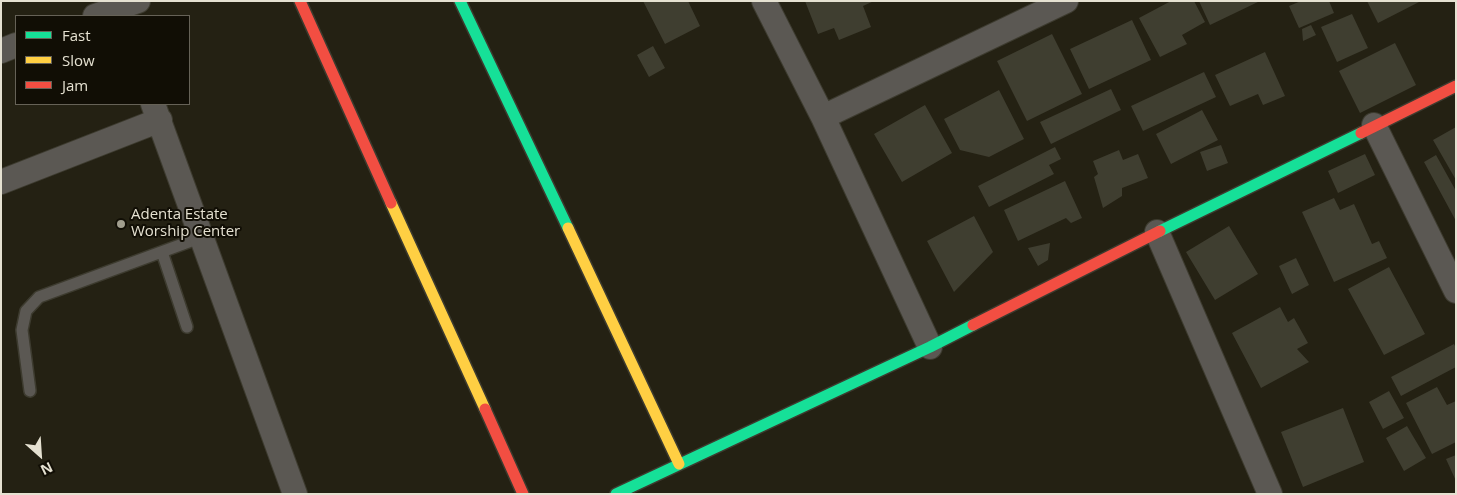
<!DOCTYPE html>
<style>
body{margin:0}
#map{position:relative;width:1457px;height:495px;overflow:hidden;background:#242113;font-family:"Open Sans",sans-serif}
canvas{display:block}
.frame{position:absolute;inset:0;border:2px solid #e5e1d1;pointer-events:none}
.legend{position:absolute;left:15px;top:15px;width:175px;height:90px;box-sizing:border-box;background:#110e05;border:1px solid #666257;margin:0;padding:6px 9px;list-style:none;font-size:15px;color:#e5e1d1}
.legend li{display:flex;align-items:center;gap:10px;height:25px}
.legend b{width:25px;border:1px solid #666257}
.north{position:absolute;left:15px;top:430px;width:50px;height:50px;-webkit-text-stroke:4px #110e05;paint-order:stroke;rotate:154deg;font-size:14px;font-weight:700;line-height:20px;text-align:center;color:#e5e1d1}
.north::after{content:'';display:block;margin:auto;width:18px;height:22px;background:#e5e1d1;clip-path:polygon(50% 0,100% 100%,50% 72%,0 100%)}
</style>
<div id="map">
<canvas width="1457" height="495"></canvas>
<div class="frame"></div>
<ul class="legend">
<li><b style="height:6px;background:#16e098"></b>Fast</li>
<li><b style="height:6px;background:#ffcf43"></b>Slow</li>
<li><b style="height:6px;background:#f24e42"></b>Jam</li>
</ul>
<div class="north">N</div>
</div>
<script>
const ctx = document.querySelector('canvas').getContext('2d');
ctx.lineJoin = 'round';
function paint(path, color) { ctx.fillStyle = color; ctx.fill(path, 'evenodd'); }
const poly = rows => new Path2D(rows.map(r => 'M' + r).join(''));
function trace(path, color, width, dash) { ctx.strokeStyle = color; ctx.lineWidth = width; ctx.lineCap = dash ? 'butt' : 'round'; ctx.setLineDash(dash || []); ctx.stroke(path); }
function write(font, color, halo, rows, align = 'center') {
  ctx.font = font + ' "Open Sans",sans-serif'; ctx.lineWidth = 4; ctx.setLineDash([]); ctx.textBaseline = 'middle'; ctx.strokeStyle = halo; ctx.fillStyle = color; for (const [text, x, y, turn = 0] of rows) {
    ctx.save(); ctx.translate(x, y); ctx.rotate((+turn || 0) * Math.PI / 180); ctx.textAlign = isNaN(turn) ? turn : align; if (halo) ctx.strokeText(text, 0, 0); ctx.fillText(text, 0, 0); ctx.restore();
  }
}
const building = poly([
 [643,1,688,1,700,26,665,44],
 [805,1,874,1,863,6,871,27,839,40,834,28,818,34],
 [1171,1,1194,1,1205,22,1182,35,1187,44,1160,57,1139,18],
 [1199,1,1260,1,1210,25],
 [1301,1,1329,1,1334,13,1299,28,1289,6],
 [1367,1,1421,1,1378,23],
 [1352,14,1368,48,1337,62,1321,27],
 [1132,20,1151,60,1089,89,1070,49],
 [1311,25,1316,35,1303,41,1302,29],
 [1052,34,1082,94,1027,121,997,61],
 [1395,43,1416,85,1360,113,1339,71],
 [653,46,665,68,649,77,637,55],
 [1265,52,1285,96,1263,105,1258,94,1230,106,1215,75],
 [1204,72,1216,97,1143,131,1131,106],
 [1111,89,1121,110,1051,144,1040,122],
 [999,90,1024,139,989,157,960,150,944,119],
 [925,105,952,153,902,182,874,134],
 [1202,110,1218,140,1171,164,1156,134],
 [1456,127,1456,180,1433,140],
 [1221,145,1228,163,1207,171,1200,152],
 [1055,147,1061,159,1049,165,1054,174,989,207,978,186],
 [1119,150,1123,160,1138,154,1148,178,1122,188,1122,196,1103,208,1094,177,1098,174,1093,161],
 [1365,154,1375,175,1338,193,1328,171],
 [1436,155,1456,191,1456,221,1424,162],
 [1065,181,1082,218,1071,223,1066,218,1018,241,1004,210],
 [1334,198,1340,210,1354,204,1372,244,1379,241,1387,258,1334,282,1302,212],
 [974,216,993,252,954,292,927,241],
 [1229,226,1258,274,1215,300,1186,252],
 [1050,243,1048,260,1038,266,1028,248],
 [1296,258,1309,285,1292,294,1279,266],
 [1389,267,1425,334,1384,355,1348,289],
 [1280,307,1288,322,1294,318,1308,343,1297,349,1309,362,1261,388,1232,333],
 [1454,344,1456,348,1456,367,1401,396,1391,377],
 [1437,387,1447,405,1456,401,1456,442,1432,454,1406,403],
 [1389,391,1404,418,1383,429,1369,402],
 [1343,408,1364,462,1303,487,1281,432],
 [1407,426,1426,458,1404,471,1386,438],
 [1456,455,1456,481,1446,459]
]);
const lane = poly([
 [162,252,187,327],
 [30,391,22,330,26,311,39,297,202,237]
]);
const street = poly([
 [764,1,823,117,930,347],
 [95,16,138,1],
 [1,51,16,45],
 [153,104,295,494],
 [823,117,1066,1],
 [1374,125,1456,291],
 [1,182,160,120],
 [1157,232,1270,494]
]);
const fast = poly([
 [460,1,568,228],
 [1160,231,1361,133],
 [616,494,930,347,973,325]
]);
const slow = poly([
 [391,203,485,409],
 [568,228,679,464]
]);
const jam = poly([
 [300,1,391,203],
 [1361,133,1456,86],
 [973,325,1160,231],
 [485,409,523,494]
]);
const markers = [
 [121,224,5,"#a19e8e"]
];
const poiNames = [
 ["Adenta Estate",131,215],
 ["Worship Center",131,232]
];
paint(building, '#3f3e30');
trace(lane, '#3d3b2f', 14);
trace(street, '#3d3b2f', 26);
trace(fast, '#3d3b2f', 14);
trace(slow, '#3d3b2f', 14);
trace(jam, '#3d3b2f', 14);
trace(lane, '#5b5853', 11);
trace(street, '#5b5853', 24);
trace(fast, '#16e098', 11);
trace(slow, '#ffcf43', 11);
trace(jam, '#f24e42', 11);
for (const [x, y, r, color] of markers) { const dot = new Path2D(); dot.arc(x, y, r, 0, 2 * Math.PI); ctx.fillStyle = color; ctx.fill(dot); trace(dot, '#110e05', 2); }
write('15px', '#e5e1d1', '#110e05', poiNames, 'left');
</script>
